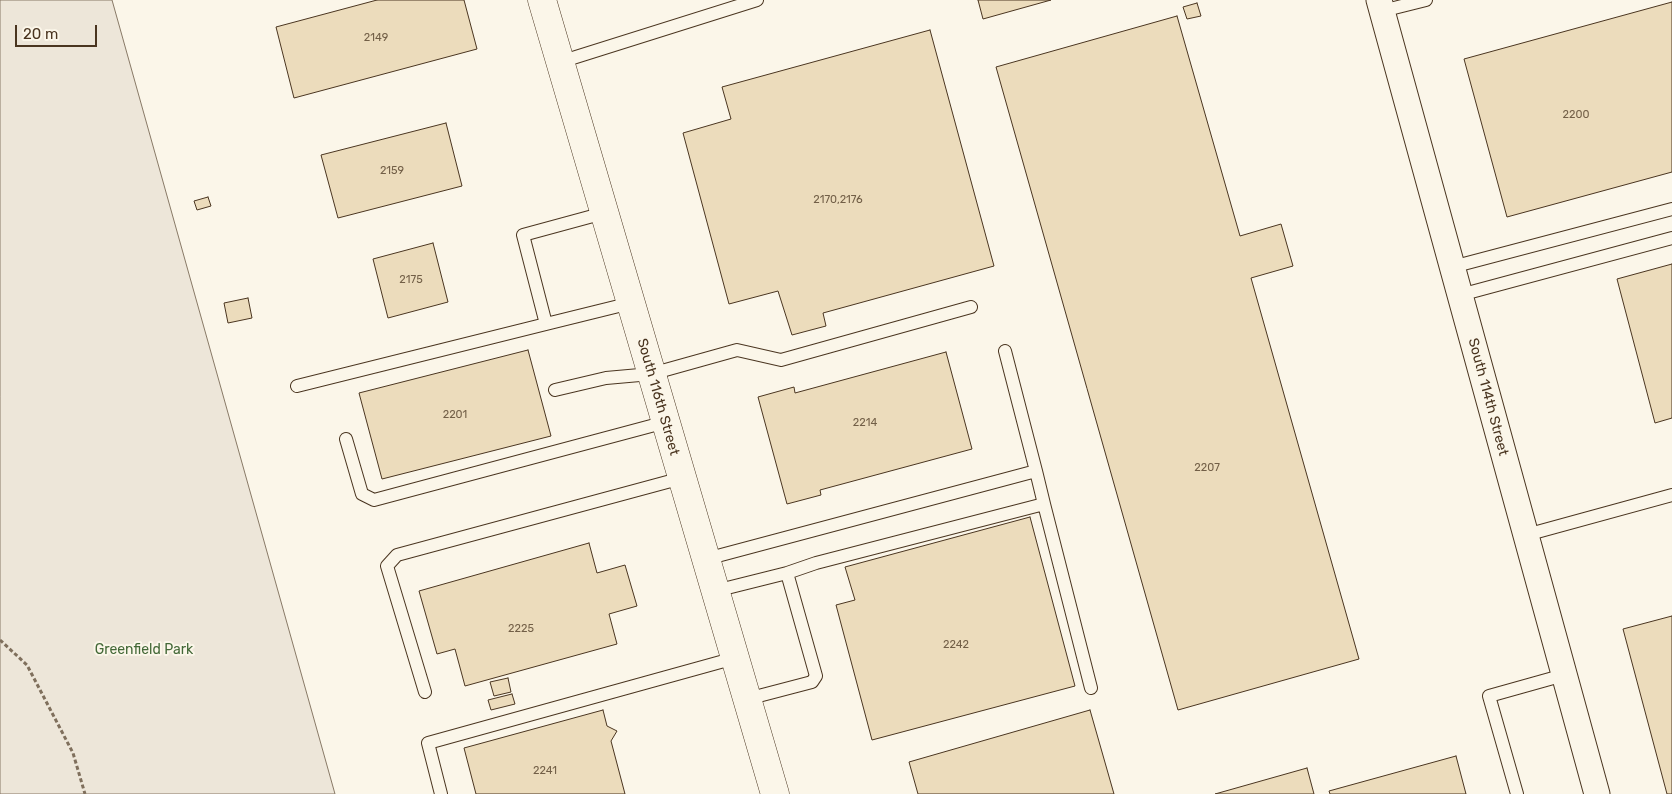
<!DOCTYPE html>
<style>
body{margin:0}
#map{position:relative;width:1672px;height:794px;overflow:hidden;background:#fbf6e9;font-family:Rubik,sans-serif}
canvas{display:block}
.scale{position:absolute;left:15px;top:25px;width:82px;height:22px;box-sizing:border-box;border:2px solid #4a3520;border-top:0;padding-left:6px;font-size:15px;line-height:18px;white-space:nowrap;color:#4a3520;-webkit-text-stroke:4px #fbf6e9;paint-order:stroke}
</style>
<div id="map">
<canvas width="1672" height="794"></canvas>
<div class="scale">20 m</div>
</div>
<script>
const ctx = document.querySelector('canvas').getContext('2d');
ctx.lineJoin = 'round';
function paint(path, color) { ctx.fillStyle = color; ctx.fill(path, 'evenodd'); }
const poly = rows => new Path2D(rows.map(r => 'M' + r).join(''));
function trace(path, color, width, dash) { ctx.strokeStyle = color; ctx.lineWidth = width; ctx.lineCap = dash ? 'butt' : 'round'; ctx.setLineDash(dash || []); ctx.stroke(path); }
function write(font, color, halo, rows, align = 'center') {
  ctx.font = font + ' Rubik,sans-serif'; ctx.lineWidth = 4; ctx.setLineDash([]); ctx.textBaseline = 'middle'; ctx.strokeStyle = halo; ctx.fillStyle = color; for (const [text, x, y, turn = 0] of rows) {
    ctx.save(); ctx.translate(x, y); ctx.rotate((+turn || 0) * Math.PI / 180); ctx.textAlign = isNaN(turn) ? turn : align; if (halo) ctx.strokeText(text, 0, 0); ctx.fillText(text, 0, 0); ctx.restore();
  }
}
const green = poly([
 [0,0,112,0,335,794,0,794,0,0]
]);
const building = poly([
 [377,0,464,0,477,49,294,98,276,27,377,0],
 [978,0,1051,0,983,19,978,0],
 [1672,2,1672,172,1507,217,1464,59,1672,2],
 [1197,3,1201,16,1187,19,1183,7,1197,3],
 [1177,16,1240,236,1281,224,1293,266,1251,278,1359,659,1178,710,996,67,1177,16],
 [930,30,994,266,823,313,826,326,792,335,778,291,729,304,683,133,731,119,722,87,930,30],
 [446,123,462,186,338,218,321,155,446,123],
 [208,197,211,206,197,210,194,201,208,197],
 [433,243,448,302,388,318,373,259,433,243],
 [1672,264,1672,418,1655,423,1617,279,1672,264],
 [248,298,252,318,228,323,224,303,248,298],
 [528,350,551,436,382,479,359,393,528,350],
 [946,352,972,449,820,490,821,495,787,504,758,397,794,387,795,393,946,352],
 [1030,517,1075,686,872,740,836,605,855,600,845,567,1030,517],
 [589,543,597,573,625,565,637,606,609,614,617,644,465,686,455,649,437,654,419,591,589,543],
 [1672,616,1672,794,1667,794,1623,629,1672,616],
 [508,678,511,692,494,696,490,682,508,678],
 [512,694,515,704,491,710,488,700,512,694],
 [603,710,607,726,617,731,611,741,625,794,476,794,464,748,603,710],
 [1090,710,1114,794,918,794,909,762,1090,710],
 [1456,756,1466,794,1330,794,1329,791,1456,756],
 [1307,768,1314,794,1215,794,1307,768]
]);
const path = poly([
 [0,640,27,665,73,753,85,794]
]);
const lane = poly([
 [1382,11,1426,0],
 [560,62,757,0],
 [604,213,523,235,546,324,631,303],
 [1452,267,1672,209],
 [1460,295,1672,238],
 [297,386,546,324],
 [555,390,606,378,651,374,737,350,781,360,971,307],
 [346,439,362,494,374,500,666,422],
 [1036,471,1044,504],
 [1526,535,1672,495],
 [706,559,1036,471,1005,351],
 [787,573,816,563,1044,504,1091,688],
 [715,591,787,573,816,676,812,682,747,699],
 [425,692,387,566,397,555,682,478],
 [441,794,428,743,735,658],
 [1517,794,1489,696,1564,675]
]);
const street = poly([
 [1379,0,1597,794]
]);
const secondary = poly([
 [542,0,775,794]
]);
const numberNames = [
 ["2149",376,38],
 ["2200",1576,115],
 ["2159",392,171],
 ["2170,2176",838,200],
 ["2175",411,280],
 ["2201",455,415],
 ["2214",865,423],
 ["2207",1207,468],
 ["2225",521,629],
 ["2242",956,645],
 ["2241",545,771]
];
const streetNames = [
 ["South 116th Street",658,397,74],
 ["South 114th Street",1488,397,75]
];
const parkNames = [
 ["Greenfield Park",144,650]
];
paint(green, '#ede6d9');
trace(green, '#887966', 1);
paint(building, '#ecdcbc');
trace(building, '#4a3520', 1);
trace(lane, '#4a3520', 14);
trace(street, '#4a3520', 27);
trace(secondary, '#4a3520', 29);
trace(path, '#7f6f5c', 3, [4, 2.5]);
trace(lane, '#fbf6e9', 12);
trace(street, '#fbf6e9', 25);
trace(secondary, '#fbf6e9', 28);
write('11px', '#725f47', null, numberNames);
write('14px', '#4a3520', '#fbf6e9', streetNames);
write('14px', '#436837', '#fbf6e9', parkNames);
</script>
